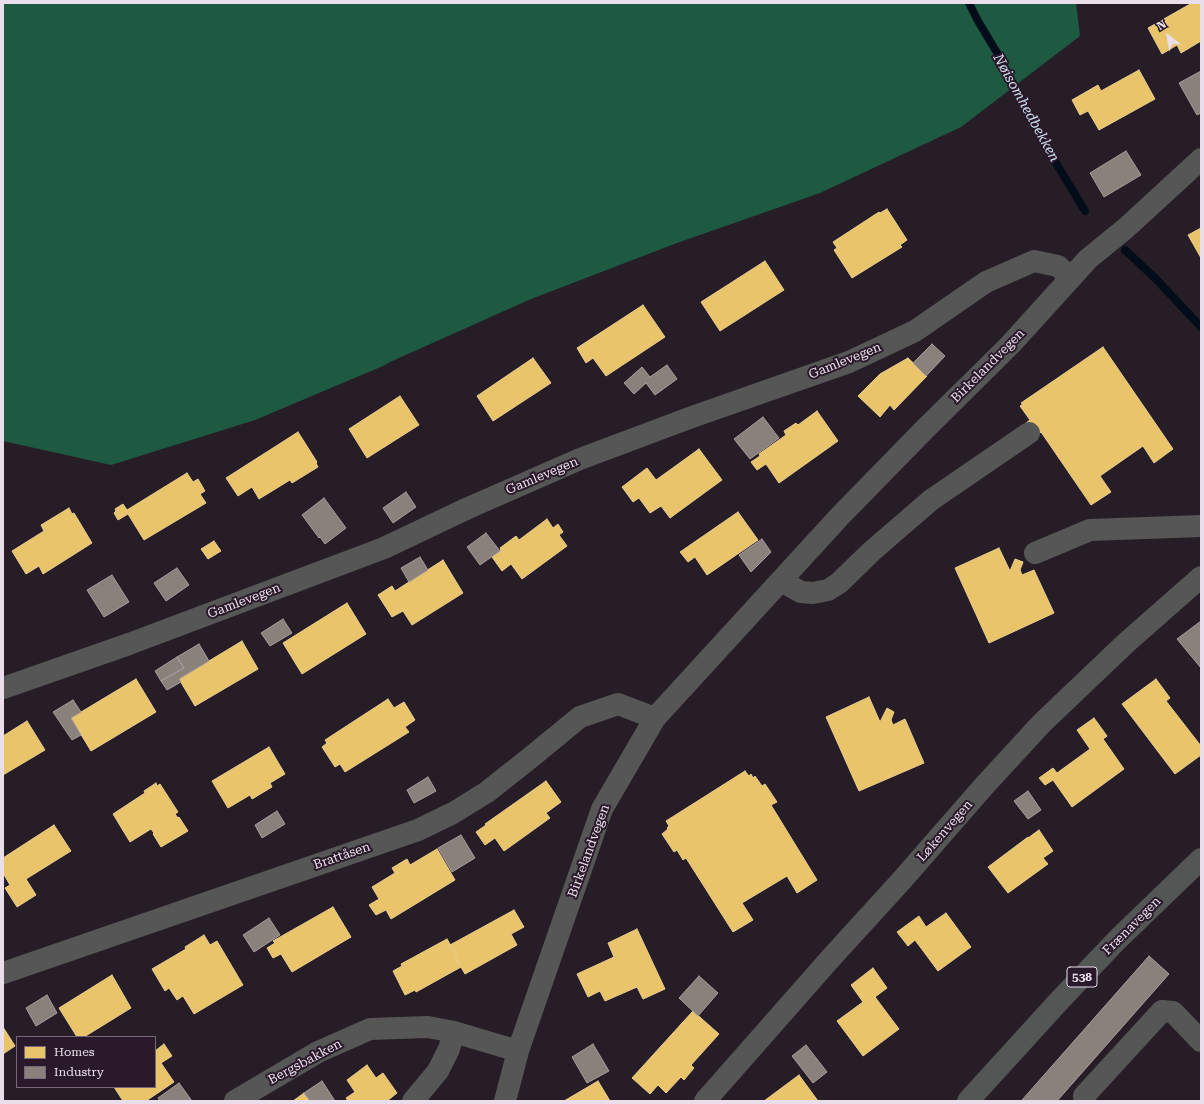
<!DOCTYPE html>
<meta charset="utf-8">
<style>
body{margin:0}
#map{position:relative;width:1204px;height:1104px;overflow:hidden;background:#261d26;font-family:"Roboto Serif",serif}
canvas{display:block}
.frame{position:absolute;inset:0;border:4px solid #e9dee9;pointer-events:none}
.legend{position:absolute;left:16px;top:1036px;width:140px;height:52px;box-sizing:border-box;background:#29192a;border:1px solid #766876;margin:0;padding:5px 7px;list-style:none;font-size:12px;color:#e9dee9}
.legend li{display:flex;align-items:center;gap:8px;height:20px}
.legend b{width:20px;border:1px solid #766876}
.north{position:absolute;left:1148px;top:16px;width:40px;height:40px;-webkit-text-stroke:3px #29192a;paint-order:stroke;rotate:329deg;font-size:11px;font-weight:700;line-height:16px;text-align:center;color:#e9dee9}
.north::after{content:'';display:block;margin:auto;width:14px;height:18px;background:#e9dee9;clip-path:polygon(50% 0,100% 100%,50% 72%,0 100%)}
</style>
<div id="map">
<canvas width="1204" height="1104"></canvas>
<div class="frame"></div>
<ul class="legend">
<li><b style="height:11px;background:#e9c46a"></b>Homes</li>
<li><b style="height:11px;background:#8a817c"></b>Industry</li>
</ul>
<div class="north">N</div>
</div>
<script>
const ctx = document.querySelector('canvas').getContext('2d');
ctx.lineJoin = 'round';
function paint(path, color) { ctx.fillStyle = color; ctx.fill(path, 'evenodd'); }
const poly = rows => new Path2D(rows.map(r => 'M' + r).join(''));
function trace(path, color, width, dash) { ctx.strokeStyle = color; ctx.lineWidth = width; ctx.lineCap = dash ? 'butt' : 'round'; ctx.setLineDash(dash || []); ctx.stroke(path); }
function write(font, color, halo, rows, align = 'center') {
  ctx.font = font + ' "Roboto Serif",serif'; ctx.lineWidth = 4; ctx.setLineDash([]); ctx.textBaseline = 'middle'; ctx.strokeStyle = halo; ctx.fillStyle = color; for (const [text, x, y, turn = 0] of rows) {
    ctx.save(); ctx.translate(x, y); ctx.rotate((+turn || 0) * Math.PI / 180); ctx.textAlign = isNaN(turn) ? turn : align; if (halo) ctx.strokeText(text, 0, 0); ctx.fillText(text, 0, 0); ctx.restore();
  }
}
const forest = poly([
 [3,3,1076,3,1080,36,961,127,820,193,677,243,531,299,390,362,383,366,255,420,111,465,3,441]
]);
const homes = poly([
 [1192,3,1201,3,1201,41,1181,53,1177,45,1162,54,1148,28,1192,3],
 [1139,70,1155,99,1099,130,1088,111,1080,115,1072,100,1098,85,1101,91,1139,70],
 [887,209,907,240,900,245,902,247,852,278,834,250,837,248,833,242,879,212,880,213,887,209],
 [1201,228,1201,258,1188,235,1201,228],
 [765,261,784,290,720,331,701,302,765,261],
 [643,305,665,337,606,376,593,358,586,363,577,348,643,305],
 [1103,347,1173,449,1154,463,1143,446,1100,476,1111,492,1091,505,1041,432,1038,435,1029,427,1026,423,1030,420,1020,406,1023,404,1021,403,1103,347],
 [533,358,551,383,493,421,477,396,533,358],
 [908,358,927,376,894,410,890,405,880,417,858,396,880,374,908,358],
 [400,396,419,425,367,458,349,429,400,396],
 [817,411,838,441,779,483,766,464,757,470,751,462,760,456,759,454,786,435,784,431,796,423,798,425,817,411],
 [298,432,317,462,316,463,318,467,292,483,290,480,259,499,252,487,238,496,226,478,298,432],
 [699,449,722,480,670,518,661,506,650,513,639,498,633,502,622,487,647,468,656,480,699,449],
 [187,473,193,482,198,479,205,491,200,494,206,503,144,540,128,514,118,520,114,513,116,511,115,509,123,504,127,510,187,473],
 [69,508,72,514,74,513,92,543,43,574,39,566,26,574,12,551,44,531,41,525,69,508],
 [738,512,758,540,707,575,695,557,688,562,680,552,738,512],
 [547,519,553,528,558,524,563,532,559,535,567,546,522,579,511,564,502,571,492,557,501,550,500,548,516,536,519,540,547,519],
 [214,541,221,551,208,559,201,549,214,541],
 [999,548,1010,571,1015,559,1023,562,1020,570,1022,575,1034,570,1054,613,989,643,955,568,999,548],
 [443,560,463,593,412,625,403,611,392,617,378,595,392,586,395,591,443,560],
 [347,603,366,634,302,674,283,643,347,603],
 [242,641,258,669,195,706,179,679,242,641],
 [136,679,156,712,91,751,71,718,136,679],
 [1156,679,1170,698,1166,701,1201,746,1201,755,1175,774,1122,704,1156,679],
 [869,697,880,722,887,708,894,712,891,720,893,725,905,719,924,763,859,791,826,717,869,697],
 [388,699,394,708,404,702,415,720,405,727,409,732,345,772,340,764,335,767,322,747,327,743,325,740,388,699],
 [1094,718,1107,736,1103,739,1124,769,1072,807,1053,780,1045,785,1039,778,1053,768,1057,773,1090,749,1077,730,1094,718],
 [27,721,45,750,3,775,3,736,27,721],
 [269,747,285,774,270,783,272,787,252,799,250,795,228,808,212,781,269,747],
 [745,771,749,776,751,774,753,778,755,776,762,786,765,784,777,802,771,805,817,880,797,893,787,876,742,903,753,920,733,932,686,858,683,860,677,850,674,852,662,834,668,829,667,828,669,826,666,821,745,771],
 [546,781,561,802,546,813,550,818,504,851,495,838,485,845,476,832,486,825,485,824,546,781],
 [156,783,157,786,160,784,178,812,175,814,178,818,179,817,188,831,161,847,153,834,154,833,151,829,130,842,113,814,145,793,144,791,156,783],
 [54,825,71,851,26,879,36,895,17,907,5,888,10,885,3,873,3,858,54,825],
 [1039,830,1053,851,1043,858,1048,864,1008,893,988,867,1028,837,1028,838,1039,830],
 [437,849,455,880,391,919,386,910,376,915,369,905,379,899,372,887,395,873,392,868,407,859,410,865,437,849],
 [333,907,351,937,292,972,281,954,273,958,267,948,275,943,273,941,333,907],
 [514,910,524,927,511,934,517,945,465,974,455,957,457,956,450,945,514,910],
 [946,913,971,947,938,971,915,940,908,946,897,932,919,916,926,927,946,913],
 [637,929,665,989,643,999,637,987,605,1001,600,991,588,997,577,974,614,957,608,943,637,929],
 [204,935,210,945,217,941,243,985,194,1014,183,996,177,1000,169,988,165,991,152,969,186,949,185,947,204,935],
 [447,939,457,956,455,957,461,967,416,992,415,990,405,995,393,971,402,966,401,964,447,939],
 [873,968,887,988,875,997,899,1029,863,1056,837,1021,863,1002,851,985,873,968],
 [112,975,131,1008,84,1037,77,1037,59,1008,112,975],
 [693,1011,719,1034,691,1065,694,1068,684,1080,681,1077,666,1093,658,1085,650,1094,632,1078,693,1011],
 [3,1027,15,1046,3,1054,3,1027],
 [164,1044,172,1056,161,1063,174,1082,146,1101,123,1101,114,1087,155,1087,155,1051,164,1044],
 [367,1065,376,1078,383,1073,397,1093,387,1101,348,1101,346,1098,355,1092,347,1080,367,1065],
 [799,1075,818,1101,764,1101,799,1075],
 [598,1081,610,1101,564,1101,598,1081],
 [304,1093,310,1101,293,1101,304,1093]
]);
const industry = poly([
 [1201,71,1201,113,1197,115,1179,83,1201,71],
 [1126,151,1141,175,1104,197,1090,173,1126,151],
 [932,344,945,356,926,376,913,363,932,344],
 [667,365,677,379,655,395,646,383,634,394,624,383,642,367,650,377,667,365],
 [763,417,779,438,750,459,734,439,763,417],
 [406,492,416,507,393,523,383,508,406,492],
 [324,498,346,528,325,544,320,537,319,538,302,515,324,498],
 [486,533,500,551,480,565,467,547,486,533],
 [762,539,771,552,751,572,739,555,762,539],
 [420,557,428,570,409,582,401,568,420,557],
 [177,568,189,585,166,601,154,583,177,568],
 [112,575,129,602,104,617,87,590,112,575],
 [283,619,292,633,270,646,261,633,283,619],
 [1201,621,1201,668,1177,639,1201,621],
 [199,644,209,661,179,679,181,682,167,690,161,681,184,668,177,657,199,644],
 [177,657,184,668,161,681,155,671,177,657],
 [73,700,81,712,71,718,81,735,72,740,53,712,73,700],
 [428,777,436,791,414,803,407,790,428,777],
 [1028,791,1041,810,1028,819,1014,801,1028,791],
 [277,811,285,824,262,838,255,825,277,811],
 [461,835,475,858,452,872,438,848,461,835],
 [269,918,280,935,254,952,243,935,269,918],
 [1149,956,1169,974,1057,1101,1023,1101,1022,1100,1149,956],
 [699,976,718,993,698,1016,679,998,699,976],
 [47,995,57,1013,36,1026,26,1008,47,995],
 [593,1044,609,1071,587,1083,572,1057,593,1044],
 [806,1045,827,1072,813,1083,792,1056,806,1045],
 [322,1081,335,1101,310,1101,304,1093,322,1081],
 [179,1083,192,1101,160,1101,158,1098,179,1083]
]);
const stream = poly([
 [969,3,978,21,999,56,1041,138,1085,211],
 [1125,250,1155,278,1201,327]
]);
const minor = poly([
 [1035,553,1090,530,1201,526],
 [782,580,790,586,801,592,813,593,828,590,839,583,872,551,931,500,1029,433],
 [3,688,129,644,384,548,466,509,580,459,692,417,849,362,915,331,986,282,1034,261,1058,266,1071,278],
 [3,973,418,830,453,813,487,792,530,758,580,717,618,704,655,718],
 [235,1101,318,1052,370,1029,428,1027,454,1032,518,1051],
 [413,1101,438,1071,449,1049,454,1032],
 [505,1101,518,1051,602,809,655,718,840,516,924,430,1010,345,1088,259,1126,228,1201,159],
 [705,1101,830,959,902,880,984,786,1042,723,1126,643,1201,577],
 [1085,1101,1084,1096,1162,1011,1173,1012,1201,1041]
]);
const major = poly([
 [968,1101,1060,1000,1118,939,1201,859]
]);
const shields = [
 [1082,977,30]
];
const shieldNames = [
 ["538",1082,977]
];
const streetNames = [
 ["Gamlevegen",845,361,-22],
 ["Birkelandvegen",988,366,-45],
 ["Gamlevegen",542,476,-23],
 ["Gamlevegen",244,601,-21],
 ["Løkenvegen",945,831,-49],
 ["Birkelandvegen",589,851,-70],
 ["Brattåsen",342,856,-19],
 ["Frænavegen",1132,926,-45],
 ["Bergsbakken",305,1062,-28]
];
const waterNames = [
 ["Nøisomhedbekken",1026,108,61]
];
paint(forest, '#1e5a42');
paint(homes, '#e9c46a');
trace(homes, '#e9cc90', 1);
paint(industry, '#8a817c');
trace(industry, '#a69d9d', 1);
trace(stream, '#030d1a', 8);
trace(minor, '#555655', 22);
trace(major, '#535655', 22);
for (const [x, y, w] of shields) { const box = new Path2D(); box.roundRect(x - w / 2, y - 10, w, 20, 3); ctx.fillStyle = '#29192a'; ctx.fill(box); trace(box, '#e9dee9', 1); }
write('bold 12px', '#e9dee9', null, shieldNames);
write('13px', '#e9dee9', '#29192a', streetNames);
write('italic 14px', '#d2e4f2', '#29192a', waterNames);
</script>
